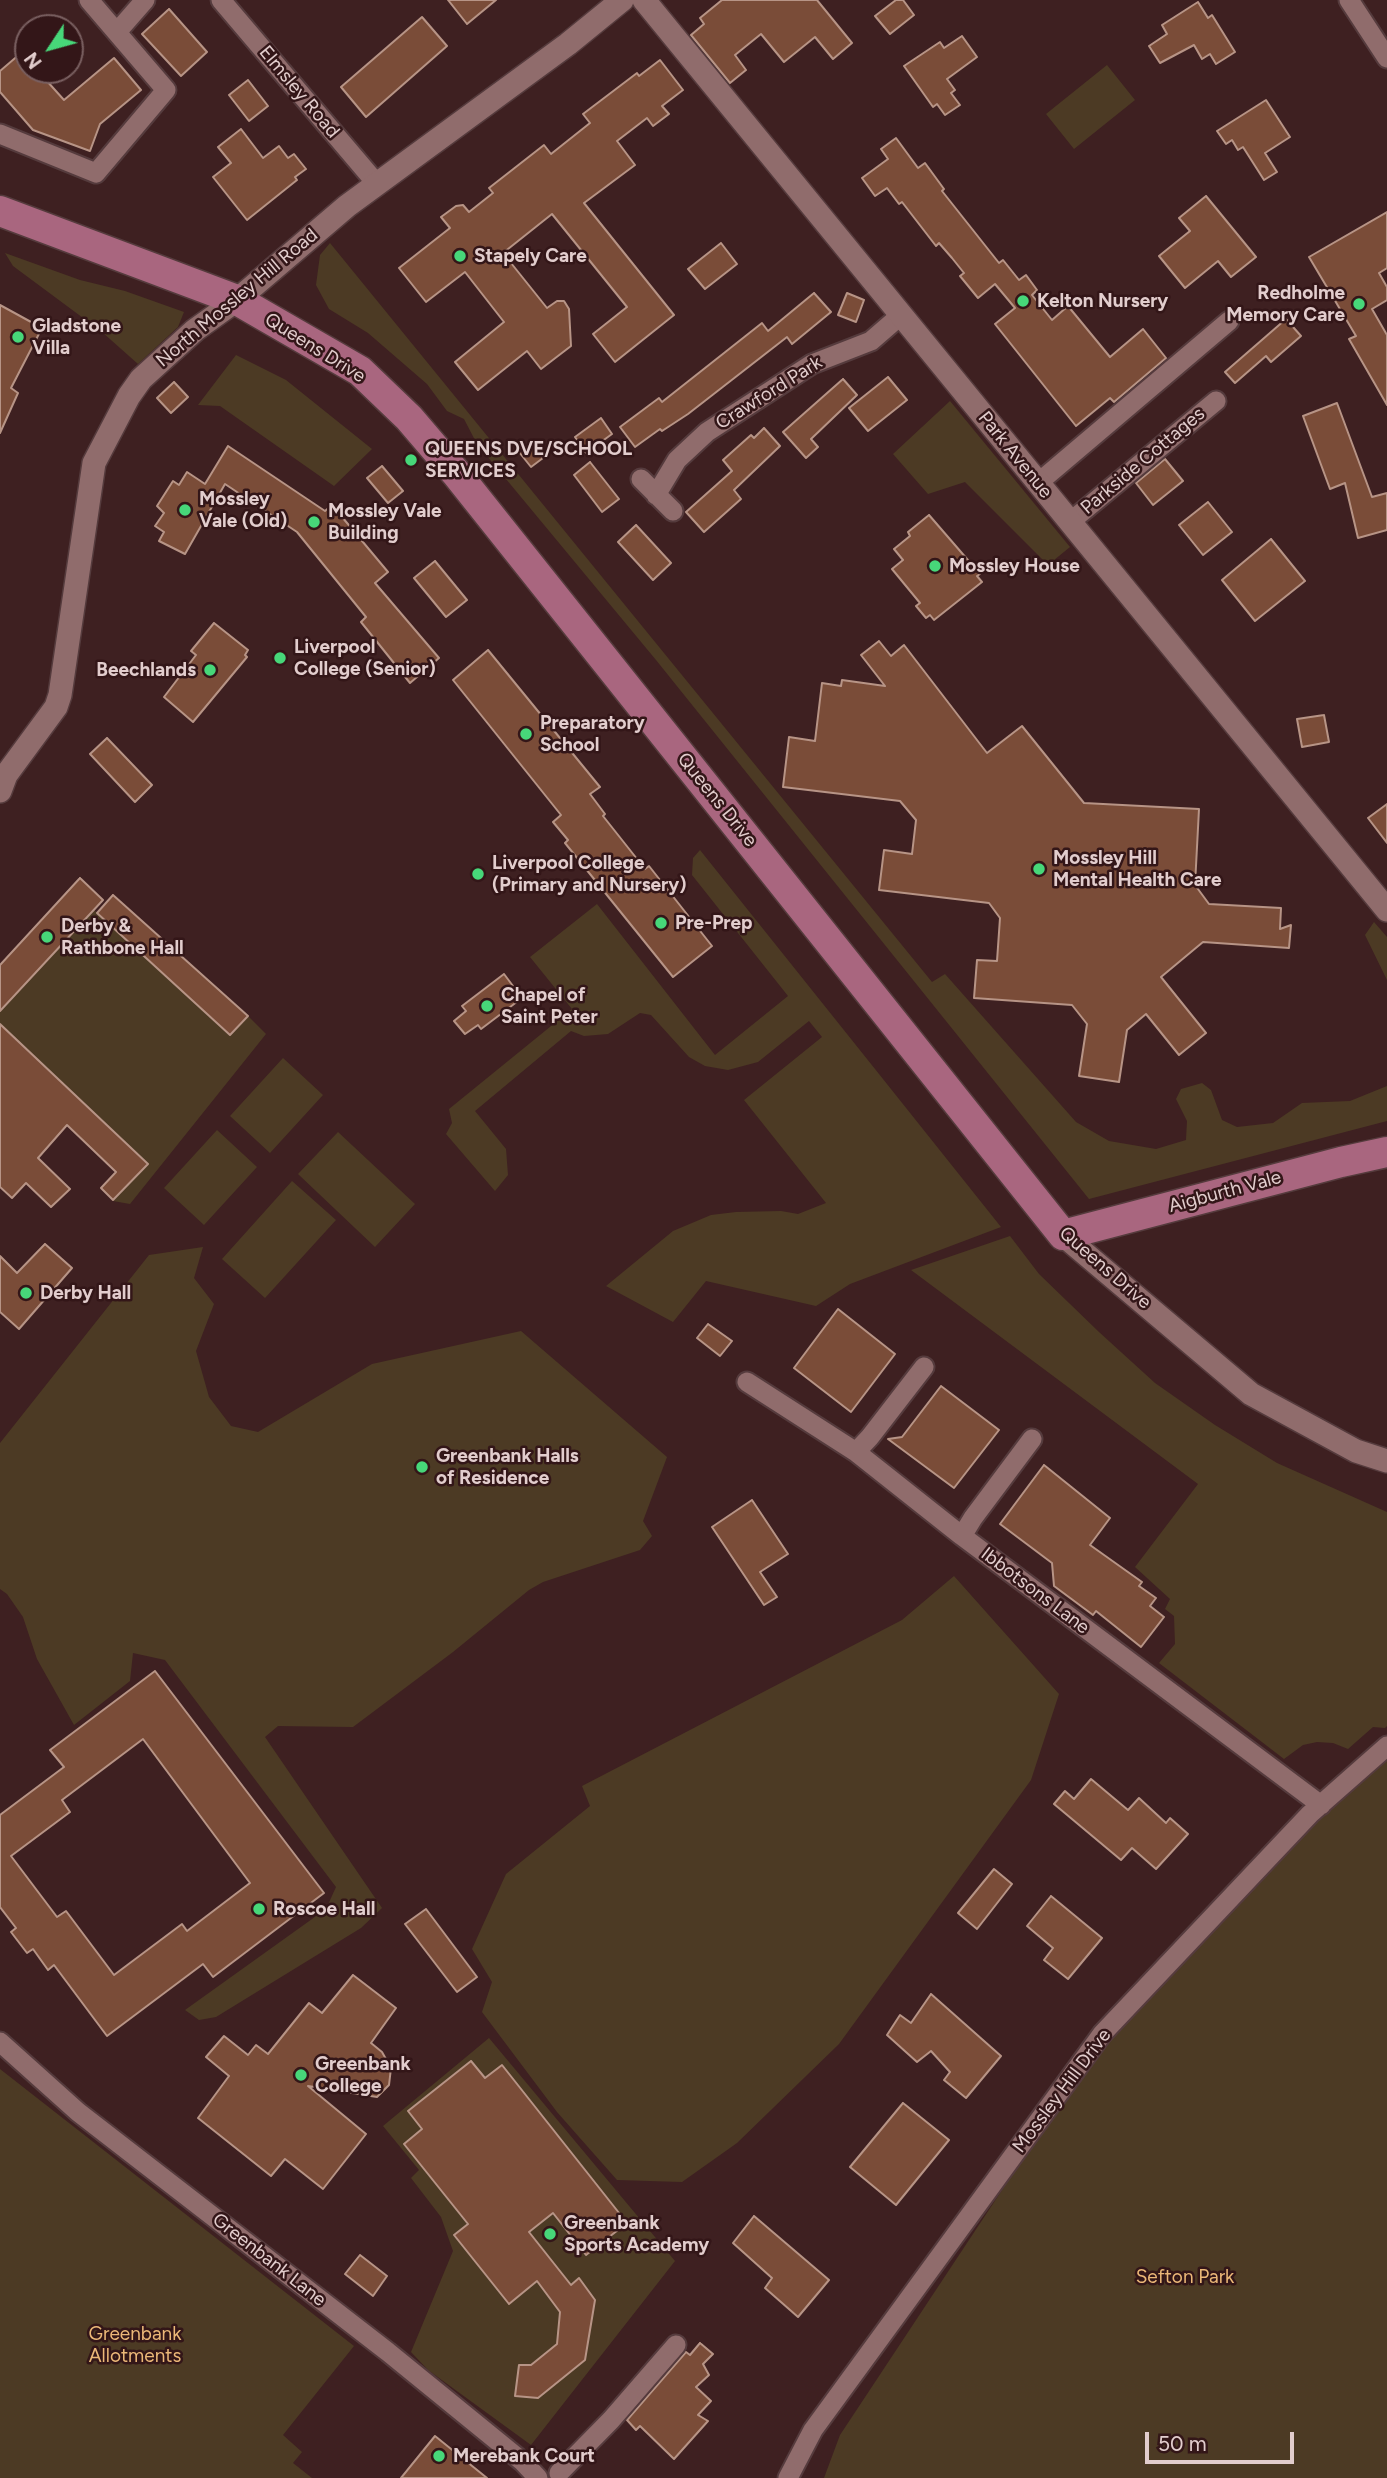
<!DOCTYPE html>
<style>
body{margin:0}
#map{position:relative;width:1387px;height:2478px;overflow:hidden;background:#3e2021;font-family:Figtree,sans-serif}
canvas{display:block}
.north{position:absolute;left:14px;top:14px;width:70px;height:70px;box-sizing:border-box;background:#331618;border:2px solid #795f60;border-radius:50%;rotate:234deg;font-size:19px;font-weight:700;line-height:28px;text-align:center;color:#e2cdcd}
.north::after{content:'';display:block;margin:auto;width:24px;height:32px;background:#47d779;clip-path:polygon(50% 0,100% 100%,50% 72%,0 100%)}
.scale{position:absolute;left:1145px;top:2432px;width:149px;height:32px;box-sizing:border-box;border:4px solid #e2cdcd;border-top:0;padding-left:9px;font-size:21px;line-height:24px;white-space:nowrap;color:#e2cdcd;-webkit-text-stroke:5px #331618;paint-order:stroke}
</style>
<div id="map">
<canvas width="1387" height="2478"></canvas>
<div class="north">N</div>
<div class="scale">50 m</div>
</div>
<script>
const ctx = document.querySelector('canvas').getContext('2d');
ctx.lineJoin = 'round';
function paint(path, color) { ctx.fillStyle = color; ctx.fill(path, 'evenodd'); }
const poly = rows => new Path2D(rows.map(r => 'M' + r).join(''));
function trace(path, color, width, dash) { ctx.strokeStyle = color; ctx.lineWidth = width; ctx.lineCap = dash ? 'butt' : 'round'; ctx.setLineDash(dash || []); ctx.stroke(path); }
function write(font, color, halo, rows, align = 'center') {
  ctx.font = font + ' Figtree,sans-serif'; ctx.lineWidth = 5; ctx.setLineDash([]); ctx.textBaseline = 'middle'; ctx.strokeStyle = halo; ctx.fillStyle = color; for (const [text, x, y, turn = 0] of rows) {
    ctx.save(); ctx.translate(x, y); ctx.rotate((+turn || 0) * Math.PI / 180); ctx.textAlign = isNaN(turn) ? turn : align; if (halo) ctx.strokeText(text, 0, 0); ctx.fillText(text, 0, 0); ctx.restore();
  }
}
const green = poly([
 [1107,65,1135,100,1074,149,1046,114],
 [330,243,932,982,945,974,1076,1122,1109,1141,1156,1149,1186,1140,1187,1121,1176,1099,1181,1089,1202,1083,1211,1090,1222,1120,1237,1127,1273,1123,1302,1103,1350,1101,1387,1086,1387,1121,1089,1199,656,660,477,444,464,419,447,411,427,384,368,333,329,309,316,285,320,255],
 [5,253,80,280,125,291,184,312,178,327,138,364,102,332,13,266],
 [236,355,286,380,372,449,334,486,220,406,198,405],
 [950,401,1070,547,1048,565,965,482,928,494,893,454],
 [700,850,879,1074,1001,1227,850,1284,816,1306,706,1281,673,1322,606,1286,673,1231,711,1215,736,1212,781,1211,798,1214,826,1203,744,1100,822,1037,809,1021,758,1062,728,1070,705,1066,689,1057,651,1015,640,1013,608,1034,584,1036,571,1031,475,1111,506,1149,508,1175,495,1191,446,1134,452,1123,449,1109,572,1009,530,957,597,904,715,1055,788,996,692,875,693,858],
 [94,910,230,1035,248,1016,266,1034,130,1204,113,1201,148,1164,0,1024,0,1011],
 [1374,922,1387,937,1387,980,1365,935],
 [283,1058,323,1095,270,1153,230,1116],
 [217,1130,257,1167,204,1225,164,1188],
 [338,1132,415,1204,375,1247,298,1174],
 [292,1181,336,1220,265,1298,222,1259],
 [1010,1236,1039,1274,1099,1332,1155,1383,1215,1425,1277,1463,1387,1512,1387,1726,1385,1728,1373,1727,1348,1749,1333,1743,1317,1742,1303,1745,1284,1759,1159,1663,1175,1644,1174,1616,1165,1609,1170,1599,1135,1567,1198,1484,911,1270],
 [203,1247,194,1278,214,1304,196,1351,209,1397,231,1426,258,1432,372,1364,521,1331,667,1457,643,1521,652,1536,640,1550,543,1582,529,1590,453,1652,353,1727,278,1726,265,1737,382,1908,361,1928,216,2017,199,2020,185,2010,326,1909,336,1887,165,1660,133,1653,130,1681,74,1725,37,1659,23,1617,7,1594,0,1589,0,1443,149,1255],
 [954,1576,1059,1694,1031,1780,839,2044,737,2143,682,2182,617,2180,557,2112,482,2012,492,1982,472,1949,506,1874,590,1806,582,1786,902,1620],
 [1387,1758,1387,2478,824,2478,840,2435,1090,2057,1298,1837],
 [489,2038,675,2261,531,2445,428,2370,411,2352,453,2251,441,2217,411,2178,419,2170,383,2126],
 [0,2069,354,2346,283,2435,302,2452,293,2463,312,2478,0,2478]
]);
const building = poly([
 [448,0,496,0,467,24,448,0],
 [722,0,817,0,852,43,833,59,815,37,784,62,761,34,735,55,746,70,730,83,691,35,704,24,700,18,722,0],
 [896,0,903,0,914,15,890,34,875,16,896,0],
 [1198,2,1208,18,1212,15,1235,52,1216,64,1210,54,1202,59,1194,45,1160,63,1149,46,1167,34,1162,25,1198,2],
 [169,9,207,52,181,76,142,34,169,9],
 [422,17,447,46,366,117,341,87,422,17],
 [962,36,977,57,947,79,955,90,951,93,960,105,945,115,937,104,933,107,904,66,940,42,944,48,962,36],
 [28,47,28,70,37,70,64,100,114,58,141,90,100,124,90,151,33,130,0,92,0,71,28,47],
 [660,60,683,90,662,106,669,114,653,126,647,118,617,141,635,165,584,203,674,315,615,362,593,334,627,307,552,214,503,253,547,308,557,301,564,301,569,309,571,346,541,369,527,351,478,390,455,362,504,322,465,272,426,302,399,268,450,228,441,217,456,206,463,205,469,212,493,193,489,188,544,145,551,154,590,123,583,114,637,73,639,76,660,60],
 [248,80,268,106,249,121,229,95,248,80],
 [1266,100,1290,137,1265,153,1277,172,1264,180,1243,147,1238,150,1232,140,1226,144,1217,131,1266,100],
 [241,129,263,158,279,146,288,158,294,154,306,169,295,177,297,180,247,220,213,177,231,163,218,147,241,129],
 [896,138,918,168,925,163,944,189,942,191,999,263,1003,260,1019,280,1026,275,1037,290,1032,295,1052,320,1068,306,1110,357,1143,329,1166,358,1114,402,1110,398,1076,426,995,324,1015,308,995,284,978,298,960,276,964,273,952,258,939,243,936,246,902,202,899,204,887,188,875,196,862,178,888,159,881,149,896,138],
 [1206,196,1256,257,1231,277,1218,261,1185,288,1159,256,1190,231,1179,218,1206,196],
 [1387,212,1387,268,1379,273,1387,287,1387,300,1372,309,1387,335,1387,405,1349,339,1356,336,1309,257,1387,212],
 [721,243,737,264,705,289,688,269,721,243],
 [814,293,831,312,792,344,787,337,688,414,662,431,660,429,635,447,620,427,659,398,662,402,762,323,768,331,814,293],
 [847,293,864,300,856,322,838,315,847,293],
 [0,305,42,328,11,388,18,393,0,433,0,305],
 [1286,319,1301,336,1271,362,1266,356,1235,383,1225,372,1286,319],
 [888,377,907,400,868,431,849,408,888,377],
 [843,379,857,395,811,439,818,447,806,458,783,432,843,379],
 [174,382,188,397,171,413,157,398,174,382],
 [1337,403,1372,497,1387,493,1387,530,1358,538,1345,483,1330,489,1303,416,1337,403],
 [601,418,612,434,586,453,575,437,601,418],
 [764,428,780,446,734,490,741,499,704,532,686,512,732,471,723,460,751,435,754,438,764,428],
 [531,443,543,458,531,467,519,452,531,443],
 [228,446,325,511,332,505,388,572,375,583,439,658,410,683,361,622,366,617,297,532,225,484,185,554,159,541,164,532,155,526,164,513,157,506,173,481,179,485,187,472,205,484,228,446],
 [1165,459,1183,481,1153,505,1136,483,1165,459],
 [590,462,619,499,602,512,574,475,590,462],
 [382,466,403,491,388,503,367,478,382,466],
 [1208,502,1232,532,1203,555,1179,525,1208,502],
 [929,515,980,574,977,576,982,582,934,620,930,615,926,618,916,606,920,603,892,569,903,560,894,549,910,536,908,532,929,515],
 [636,525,671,563,653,580,618,542,636,525],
 [1271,539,1305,581,1255,621,1222,580,1271,539],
 [435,561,467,600,446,617,414,578,435,561],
 [214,623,248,650,245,655,247,657,193,722,164,697,196,655,191,651,214,623],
 [879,641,891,656,904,645,987,753,1022,726,1084,803,1199,809,1195,885,1209,904,1281,908,1280,929,1291,925,1289,948,1203,942,1161,977,1206,1033,1179,1055,1146,1014,1127,1030,1119,1082,1079,1076,1087,1024,1072,1005,974,998,977,960,997,961,1000,918,989,903,879,890,884,850,912,854,916,820,900,801,783,787,789,737,815,741,822,683,841,686,842,680,885,686,861,655,879,641],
 [488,650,600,787,590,794,605,814,603,816,645,869,649,866,712,946,673,977,565,843,568,840,553,822,561,815,453,680,488,650],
 [1324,715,1329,742,1302,747,1297,719,1324,715],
 [107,738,152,785,135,802,90,754,107,738],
 [1387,804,1387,843,1368,818,1387,804],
 [80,878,103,900,0,1011,0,965,80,878],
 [113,895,248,1016,230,1035,97,913,113,895],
 [504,974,522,998,481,1029,478,1025,465,1034,454,1021,466,1011,462,1006,504,974],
 [0,1024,148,1164,113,1200,101,1188,116,1172,67,1125,38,1158,70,1189,51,1207,26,1183,12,1198,0,1187,0,1024],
 [45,1244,72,1268,19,1329,0,1312,0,1256,17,1273,45,1244],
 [838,1309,895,1354,851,1412,794,1368,838,1309],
 [708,1324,732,1341,720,1356,697,1338,708,1324],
 [941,1386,999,1430,954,1488,888,1439,902,1437,941,1386],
 [1044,1465,1110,1518,1090,1545,1142,1582,1139,1586,1156,1598,1150,1606,1164,1617,1141,1647,1096,1611,1093,1615,1054,1586,1052,1563,1000,1524,1044,1465],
 [752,1500,788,1554,760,1572,777,1597,764,1605,712,1527,752,1500],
 [155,1671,324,1893,213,1977,203,1964,107,2036,54,1965,48,1970,33,1949,27,1953,11,1932,16,1928,0,1907,0,1815,64,1767,50,1750,155,1671],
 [143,1739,250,1883,187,1931,182,1924,114,1975,66,1911,57,1917,11,1856,70,1812,62,1800,143,1739],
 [1091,1779,1128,1810,1139,1798,1166,1823,1170,1818,1188,1834,1156,1869,1132,1848,1121,1860,1054,1804,1065,1791,1074,1799,1091,1779],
 [994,1869,1012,1884,977,1929,958,1913,994,1869],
 [1051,1896,1102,1938,1068,1979,1044,1960,1053,1948,1027,1926,1051,1896],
 [426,1909,477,1977,457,1992,405,1924,426,1909],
 [353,1975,396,2008,371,2043,382,2052,391,2068,389,2085,377,2097,308,2086,366,2134,323,2189,285,2159,271,2176,198,2118,229,2076,206,2057,224,2036,248,2055,256,2045,268,2054,309,2003,322,2013,353,1975],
 [931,1994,1001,2056,966,2098,944,2080,950,2072,931,2051,917,2062,887,2035,900,2015,911,2023,931,1994],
 [471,2061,485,2078,502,2065,627,2223,586,2255,553,2213,529,2232,571,2285,579,2278,595,2300,585,2360,538,2398,515,2396,519,2365,531,2365,557,2344,560,2312,537,2281,509,2304,454,2235,468,2224,404,2144,422,2129,408,2111,471,2061],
 [903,2103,949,2140,896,2205,850,2167,903,2103],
 [754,2216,829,2280,798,2317,765,2288,772,2278,733,2243,754,2216],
 [360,2255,387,2276,373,2296,345,2274,360,2255],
 [700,2343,713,2354,703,2364,709,2375,696,2387,711,2401,698,2415,708,2421,674,2459,640,2426,636,2430,627,2420,686,2352,690,2355,700,2343],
 [435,2436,487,2478,401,2478,435,2436]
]);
const minor = poly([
 [221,0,377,184],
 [1349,0,1387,58],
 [117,32,145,0],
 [0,134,96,173,166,90,89,0],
 [641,479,673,511],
 [1038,483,1229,321],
 [656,495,677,460,707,432,812,364,871,341,901,315],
 [1070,522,1216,401],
 [747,1382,856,1452,962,1536,1321,1805],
 [856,1452,870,1437,924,1367],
 [962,1536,973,1518,1032,1439],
 [0,2042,78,2112,388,2352,523,2462,538,2478],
 [559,2473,611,2420,676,2345],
 [788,2478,813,2430,1102,2034,1310,1814,1387,1746]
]);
const tertiary = poly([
 [644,0,1387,910],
 [0,791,6,775,56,707,60,695,94,463,129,396,141,379,195,330,237,300,347,206,568,44,622,0],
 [1063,1235,1251,1394,1356,1451,1387,1461]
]);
const primary = poly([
 [0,211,237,300,360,371,409,418,456,473,1063,1235,1341,1162,1387,1152]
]);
const markers = [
 [460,256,7,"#47d779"],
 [1023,301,7,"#47d779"],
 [1359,304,7,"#47d779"],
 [18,337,7,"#47d779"],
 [411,460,7,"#47d779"],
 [185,510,7,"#47d779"],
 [314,522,7,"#47d779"],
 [935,566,7,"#47d779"],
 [280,658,7,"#47d779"],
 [210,670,7,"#47d779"],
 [526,734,7,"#47d779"],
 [1039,869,7,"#47d779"],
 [478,874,7,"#47d779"],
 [661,923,7,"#47d779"],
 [47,937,7,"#47d779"],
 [487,1006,7,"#47d779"],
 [26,1293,7,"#47d779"],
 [422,1467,7,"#47d779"],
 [259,1909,7,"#47d779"],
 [301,2075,7,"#47d779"],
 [550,2234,7,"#47d779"],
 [439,2456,7,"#47d779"]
];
const streetNames = [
 ["Elmsley Road",299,92,50],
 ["North Mossley Hill Road",237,298,-40],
 ["Queens Drive",315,348,32],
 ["Crawford Park",769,393,-32],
 ["Park Avenue",1015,455,51],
 ["Parkside Cottages",1143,461,-40],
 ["Queens Drive",717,800,51],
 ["Aigburth Vale",1225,1192,-15],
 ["Queens Drive",1105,1268,41],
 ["Ibbotsons Lane",1035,1591,37],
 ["Mossley Hill Drive",1062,2091,-53],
 ["Greenbank Lane",269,2260,38]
];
const poiNames = [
 ["Stapely Care",474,256],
 ["Redholme",1345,293,"right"],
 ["Memory Care",1345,315,"right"],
 ["Kelton Nursery",1037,301],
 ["Gladstone",32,326],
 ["Villa",32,348],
 ["QUEENS DVE/SCHOOL",425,449],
 ["SERVICES",425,471],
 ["Mossley",199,499],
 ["Vale (Old)",199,521],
 ["Mossley Vale",328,511],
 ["Building",328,533],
 ["Mossley House",949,566],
 ["Liverpool",294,647],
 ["College (Senior)",294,669],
 ["Beechlands",196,670,"right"],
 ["Preparatory",540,723],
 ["School",540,745],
 ["Mossley Hill",1053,858],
 ["Mental Health Care",1053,880],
 ["Liverpool College",492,863],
 ["(Primary and Nursery)",492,885],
 ["Pre-Prep",675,923],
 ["Derby &",61,926],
 ["Rathbone Hall",61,948],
 ["Chapel of",501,995],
 ["Saint Peter",501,1017],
 ["Derby Hall",40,1293],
 ["Greenbank Halls",436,1456],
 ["of Residence",436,1478],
 ["Roscoe Hall",273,1909],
 ["Greenbank",315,2064],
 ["College",315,2086],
 ["Greenbank",564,2223],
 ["Sports Academy",564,2245],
 ["Merebank Court",453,2456]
];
const parkNames = [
 ["Sefton Park",1185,2277],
 ["Greenbank",135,2334],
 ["Allotments",135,2356]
];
paint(green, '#4c3a24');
paint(building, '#7a4c38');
trace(building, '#b79486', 2);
trace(minor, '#553b3d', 23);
trace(tertiary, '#553b3d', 26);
trace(primary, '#553b3d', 33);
trace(minor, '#906c6c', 19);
trace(tertiary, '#906c6c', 23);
trace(primary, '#a9667f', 30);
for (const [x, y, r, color] of markers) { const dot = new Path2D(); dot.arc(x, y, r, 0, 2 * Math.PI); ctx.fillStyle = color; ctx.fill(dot); trace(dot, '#331618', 2.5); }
write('19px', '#e2cdcd', '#331618', streetNames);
write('bold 19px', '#e2cdcd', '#331618', poiNames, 'left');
write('19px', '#ecb878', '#331618', parkNames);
</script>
